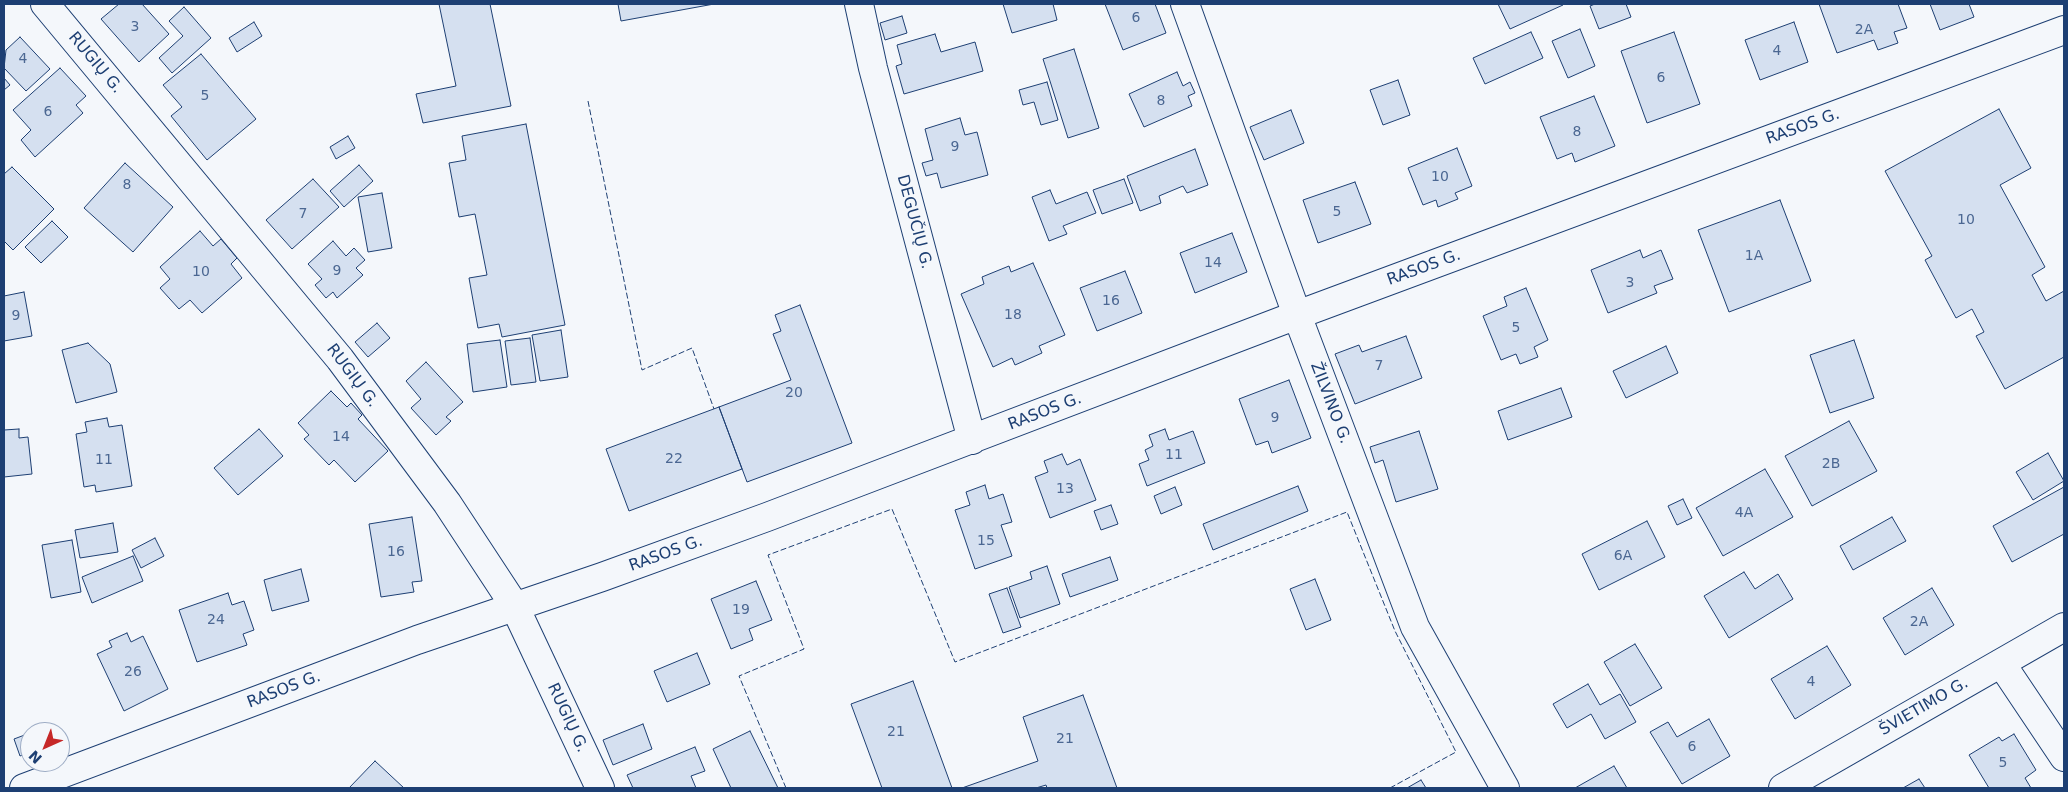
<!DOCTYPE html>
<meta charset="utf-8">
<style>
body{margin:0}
#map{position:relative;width:2068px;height:792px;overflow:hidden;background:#f4f7fb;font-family:"DejaVu Sans",sans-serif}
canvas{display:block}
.frame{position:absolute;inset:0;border:5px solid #1d3f73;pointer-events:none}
.north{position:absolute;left:20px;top:722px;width:50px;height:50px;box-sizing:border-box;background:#f4f7fb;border:1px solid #9eadc5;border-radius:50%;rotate:224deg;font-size:14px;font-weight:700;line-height:20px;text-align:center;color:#1d3f73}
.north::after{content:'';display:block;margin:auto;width:18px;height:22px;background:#c62828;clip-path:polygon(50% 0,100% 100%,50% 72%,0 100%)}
</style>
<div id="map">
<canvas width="2068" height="792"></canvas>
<div class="frame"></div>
<div class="north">N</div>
</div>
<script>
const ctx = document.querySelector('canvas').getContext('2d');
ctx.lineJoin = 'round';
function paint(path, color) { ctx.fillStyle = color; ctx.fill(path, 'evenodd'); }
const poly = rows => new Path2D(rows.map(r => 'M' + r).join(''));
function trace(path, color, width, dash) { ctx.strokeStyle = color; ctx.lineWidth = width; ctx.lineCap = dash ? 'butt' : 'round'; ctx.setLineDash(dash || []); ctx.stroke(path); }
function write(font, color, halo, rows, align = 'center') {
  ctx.font = font + ' "DejaVu Sans",sans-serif'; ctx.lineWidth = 4; ctx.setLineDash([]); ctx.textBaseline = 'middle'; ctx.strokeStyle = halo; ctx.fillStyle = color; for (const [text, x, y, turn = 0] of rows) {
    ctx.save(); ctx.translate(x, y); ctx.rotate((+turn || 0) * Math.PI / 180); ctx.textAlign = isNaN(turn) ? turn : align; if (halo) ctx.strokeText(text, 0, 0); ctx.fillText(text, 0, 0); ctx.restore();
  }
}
const building = poly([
 [119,4,142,4,169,34,139,62,101,19,119,4],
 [439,4,490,4,511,106,423,123,416,94,456,86,439,4],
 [618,4,714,4,621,21,618,4],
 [1003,4,1053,4,1057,20,1012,33,1003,4],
 [1105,4,1155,4,1166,33,1123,50,1105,4],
 [1498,4,1562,4,1563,5,1510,29,1498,4],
 [1595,4,1626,4,1631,17,1599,29,1590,6,1595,4],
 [1819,4,1898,4,1907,28,1894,32,1898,43,1878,50,1874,40,1837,53,1819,4],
 [1930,4,1969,4,1974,17,1940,30,1930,4],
 [184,7,211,38,172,73,159,58,183,36,169,21,184,7],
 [902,16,907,33,885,40,880,23,902,16],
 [254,22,262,36,237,52,229,38,254,22],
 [1794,22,1808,62,1760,80,1745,40,1794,22],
 [1580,29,1595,66,1568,78,1552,41,1580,29],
 [1531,32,1543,58,1485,84,1473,58,1531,32],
 [1674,32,1700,104,1647,123,1621,51,1674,32],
 [935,34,941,52,975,42,983,71,904,94,896,66,902,64,897,45,935,34],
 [20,37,50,69,26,91,4,68,6,50,20,37],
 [1074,49,1099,128,1068,138,1043,59,1074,49],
 [201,54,256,119,207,160,171,116,182,107,163,85,201,54],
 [60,68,86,96,76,105,83,113,35,157,21,140,31,130,13,110,60,68],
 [1177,72,1183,86,1190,82,1195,93,1188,96,1192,106,1144,127,1129,94,1177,72],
 [4,78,10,85,4,90,4,78],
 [1398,80,1410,115,1383,125,1370,90,1398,80],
 [1047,82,1058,120,1041,125,1034,102,1023,105,1019,90,1047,82],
 [1594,96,1615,146,1575,162,1572,153,1557,159,1540,117,1594,96],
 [1999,109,2031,168,2000,185,2045,267,2032,275,2046,301,2064,291,2064,357,2005,389,1976,336,1984,332,1972,309,1956,318,1925,260,1932,256,1885,171,1999,109],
 [1291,110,1304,143,1264,160,1250,127,1291,110],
 [960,118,965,135,977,132,988,175,941,188,937,173,926,176,922,163,933,160,925,129,960,118],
 [526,124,565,325,502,337,499,324,478,328,469,278,487,275,475,214,459,217,449,163,466,160,462,136,526,124],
 [348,136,355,148,336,159,330,147,348,136],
 [1457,148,1472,186,1455,193,1458,199,1438,207,1436,200,1423,205,1408,168,1457,148],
 [1195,149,1208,185,1187,193,1183,186,1159,196,1161,203,1140,211,1127,176,1195,149],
 [125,163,173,207,133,252,84,208,125,163],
 [359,165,373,181,344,207,330,191,359,165],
 [12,167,54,209,13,250,4,241,4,174,12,167],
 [313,179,339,207,292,249,266,220,313,179],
 [1124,179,1133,203,1102,214,1093,190,1124,179],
 [1355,182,1371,224,1318,243,1303,200,1355,182],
 [1050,190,1056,204,1087,192,1096,213,1063,226,1067,234,1049,241,1032,197,1050,190],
 [382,193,392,248,368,252,358,197,382,193],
 [1780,200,1811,281,1729,312,1698,230,1780,200],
 [52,221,68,237,41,263,25,247,52,221],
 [200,231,213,246,221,239,237,258,231,264,242,278,202,313,190,300,179,309,160,288,170,279,160,267,200,231],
 [1232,233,1247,272,1195,293,1180,253,1232,233],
 [333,241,346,256,354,248,365,260,356,268,363,275,337,298,333,292,326,298,315,285,322,279,308,264,333,241],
 [1640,250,1643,258,1661,250,1673,279,1654,286,1657,293,1608,313,1591,270,1640,250],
 [1033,263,1065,335,1039,346,1042,353,1015,365,1012,358,993,367,961,294,984,284,982,277,1009,266,1011,272,1033,263],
 [1125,271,1142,313,1097,331,1080,288,1125,271],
 [1526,288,1548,340,1534,347,1538,357,1520,364,1516,354,1501,360,1483,316,1507,306,1504,297,1526,288],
 [24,292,32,336,4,341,4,296,24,292],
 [800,305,852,443,747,482,719,407,791,380,773,334,781,331,775,315,800,305],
 [377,323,390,338,368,357,355,342,377,323],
 [561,330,568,377,540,381,532,335,561,330],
 [1406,336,1422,378,1355,404,1335,354,1359,345,1362,352,1406,336],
 [530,338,536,382,511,385,505,341,530,338],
 [500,340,507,387,473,392,467,344,500,340],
 [1854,340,1874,398,1830,413,1810,355,1854,340],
 [88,343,110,364,117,392,76,403,62,350,88,343],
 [1666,346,1678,373,1626,398,1613,371,1666,346],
 [426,362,463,402,446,417,451,421,436,435,411,408,421,399,406,381,426,362],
 [1289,380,1311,438,1272,453,1268,441,1256,445,1239,399,1289,380],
 [1561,388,1572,417,1508,440,1498,411,1561,388],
 [331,391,347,407,351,403,362,415,358,419,388,451,355,482,334,460,329,465,304,439,309,435,298,423,331,391],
 [719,407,742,469,629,511,606,449,719,407],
 [107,418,109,427,122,425,132,486,96,492,95,485,84,487,76,434,87,432,85,422,107,418],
 [1849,421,1877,471,1812,506,1785,456,1849,421],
 [19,429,19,438,28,437,32,474,4,477,4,430,19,429],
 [259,429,283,456,238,495,214,468,259,429],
 [1165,429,1169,440,1193,431,1205,463,1147,486,1139,464,1149,460,1145,450,1153,446,1149,435,1165,429],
 [1419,431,1438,489,1396,502,1383,460,1375,463,1370,447,1419,431],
 [2048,453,2064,481,2033,500,2016,472,2048,453],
 [1062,454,1067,465,1080,459,1096,500,1050,518,1035,477,1048,472,1044,461,1062,454],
 [1765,469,1793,517,1723,556,1696,508,1765,469],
 [985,485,989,499,1003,494,1012,522,1001,525,1012,556,975,569,955,510,970,505,966,492,985,485],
 [1298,486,1308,511,1213,550,1203,524,1298,486],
 [1175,487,1182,505,1161,514,1154,496,1175,487],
 [2064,487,2064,534,2012,562,1993,526,2064,487],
 [1683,499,1692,518,1677,525,1668,506,1683,499],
 [1111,505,1118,524,1101,530,1094,511,1111,505],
 [412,517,422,581,412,582,414,592,381,597,369,524,412,517],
 [1892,517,1906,541,1853,570,1840,546,1892,517],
 [1647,521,1665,557,1599,590,1582,554,1647,521],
 [113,523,118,552,80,558,75,530,113,523],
 [155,538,164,556,141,568,132,550,155,538],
 [72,540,81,592,51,598,42,545,72,540],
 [133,556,143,581,92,603,82,577,133,556],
 [1110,557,1118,580,1070,597,1062,574,1110,557],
 [1047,566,1060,604,1020,618,1009,587,1032,579,1030,572,1047,566],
 [301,569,309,601,272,611,264,580,301,569],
 [1744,572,1755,589,1778,574,1793,599,1729,638,1704,596,1744,572],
 [1315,579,1331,620,1306,630,1290,589,1315,579],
 [756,581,772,620,749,629,753,640,731,649,711,599,756,581],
 [1007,588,1021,627,1003,633,989,594,1007,588],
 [1932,588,1954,625,1905,655,1883,618,1932,588],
 [228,593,232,605,244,601,254,630,243,634,247,645,197,662,179,610,228,593],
 [127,633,131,642,143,636,168,689,124,711,97,654,112,647,109,641,127,633],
 [1635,644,1662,688,1630,706,1604,662,1635,644],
 [1827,646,1851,685,1795,719,1771,679,1827,646],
 [697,653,710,684,667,702,654,671,697,653],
 [913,681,952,788,882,788,851,704,913,681],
 [1588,684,1600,705,1620,694,1636,722,1605,739,1591,714,1567,728,1553,704,1588,684],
 [1083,695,1117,788,1047,788,1046,785,1036,788,962,788,1038,761,1023,717,1083,695],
 [1709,719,1730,756,1682,784,1650,732,1668,722,1677,737,1709,719],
 [643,724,652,749,613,765,603,740,643,724],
 [750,731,778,788,731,788,713,749,750,731],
 [30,733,30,752,20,756,14,739,30,733],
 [2014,734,2036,770,2025,778,2031,788,1989,788,1969,755,1999,737,2002,741,2014,734],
 [695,747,705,771,691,776,696,788,633,788,627,775,695,747],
 [375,761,404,788,349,788,375,761],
 [1614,766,1627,788,1575,788,1614,766],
 [1919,779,1925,788,1903,788,1919,779],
 [1421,780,1426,788,1407,788,1421,780]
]);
const minor = poly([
 [45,4,340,359,447,503,514,605,600,788],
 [859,4,873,68,972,440],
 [1185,4,1297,315,1415,627,1505,788],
 [2001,663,2064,757],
 [24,788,417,640,602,577,767,517,1297,315,2064,30],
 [1783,788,2064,627]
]);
const fence = poly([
 [588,101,642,370,692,348,714,409],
 [786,788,739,676,804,649,768,555,892,509,955,662,1347,512,1395,631,1456,752,1390,788]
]);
const numberNames = [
 ["6",1136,18],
 ["3",135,27],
 ["2A",1864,30],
 ["4",1777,51],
 ["4",23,59],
 ["6",1661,78],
 ["5",205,96],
 ["8",1161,101],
 ["6",48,112],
 ["8",1577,132],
 ["9",955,147],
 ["10",1440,177],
 ["8",127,185],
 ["5",1337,212],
 ["7",303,214],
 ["10",1966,220],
 ["1A",1754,256],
 ["14",1213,263],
 ["9",337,271],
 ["10",201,272],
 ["3",1630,283],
 ["16",1111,301],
 ["18",1013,315],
 ["9",16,316],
 ["5",1516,328],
 ["7",1379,366],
 ["20",794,393],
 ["9",1275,418],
 ["14",341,437],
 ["11",1174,455],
 ["22",674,459],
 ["11",104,460],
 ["2B",1831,464],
 ["13",1065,489],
 ["4A",1744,513],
 ["15",986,541],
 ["16",396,552],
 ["6A",1623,556],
 ["19",741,610],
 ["24",216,620],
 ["2A",1919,622],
 ["26",133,672],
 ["4",1811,682],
 ["21",896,732],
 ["21",1065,739],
 ["6",1692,747],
 ["5",2003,763]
];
const streetNames = [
 ["RUGIŲ G.",95,63,50],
 ["RASOS G.",1803,127,-20],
 ["DEGUČIŲ G.",914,222,75],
 ["RASOS G.",1424,268,-20],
 ["RUGIŲ G.",352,376,53],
 ["ŽILVINO G.",1330,403,69],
 ["RASOS G.",1045,412,-21],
 ["RASOS G.",666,554,-20],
 ["RASOS G.",284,690,-21],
 ["ŠVIETIMO G.",1924,707,-30],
 ["RUGIŲ G.",567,718,65]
];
paint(building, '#d5e0f0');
trace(building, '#1d3f73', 1);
trace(minor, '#1d3f73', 30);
trace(minor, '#f4f7fb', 28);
trace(fence, '#1d3f73', 1, [6, 2.5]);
write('14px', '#4b6792', null, numberNames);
write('16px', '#1d3f73', '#f4f7fb', streetNames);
</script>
